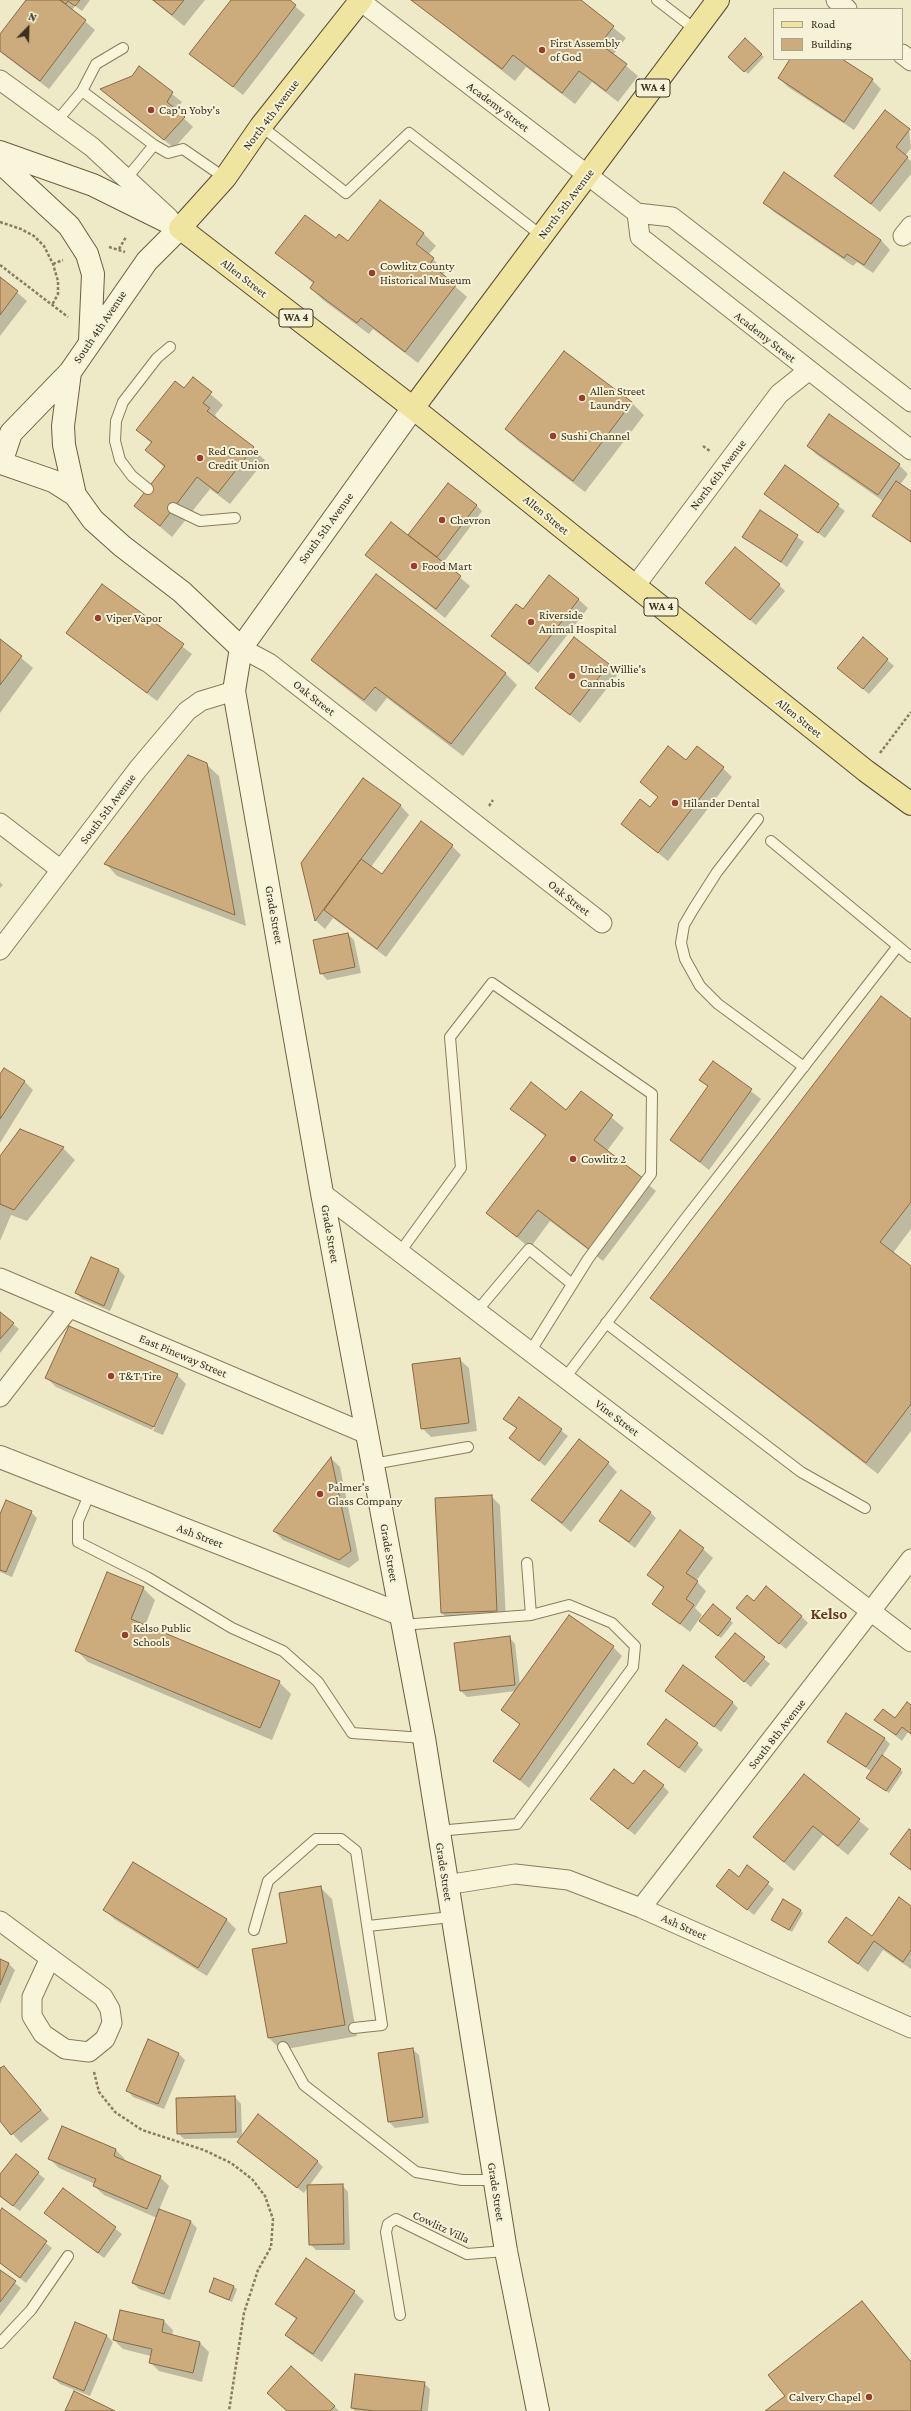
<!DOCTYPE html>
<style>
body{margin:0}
#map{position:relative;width:911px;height:2411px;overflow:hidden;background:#eee9c7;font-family:"Crimson Pro",serif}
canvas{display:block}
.legend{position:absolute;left:773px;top:8px;width:130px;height:52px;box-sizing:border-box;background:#f6f2d7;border:1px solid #aba58e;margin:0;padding:5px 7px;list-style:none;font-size:12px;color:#3a3120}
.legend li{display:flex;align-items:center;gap:8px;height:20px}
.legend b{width:20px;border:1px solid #aba58e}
.north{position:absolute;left:8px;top:8px;width:40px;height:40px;-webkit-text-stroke:3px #f6f2d7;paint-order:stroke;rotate:23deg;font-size:11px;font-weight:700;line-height:16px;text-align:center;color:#3a3120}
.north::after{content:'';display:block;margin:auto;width:14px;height:18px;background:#3a3120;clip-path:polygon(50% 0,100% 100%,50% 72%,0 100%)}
</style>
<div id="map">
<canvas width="911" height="2411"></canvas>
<ul class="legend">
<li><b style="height:5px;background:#f0e5a0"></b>Road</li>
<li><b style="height:11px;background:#ccab7d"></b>Building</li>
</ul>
<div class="north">N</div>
</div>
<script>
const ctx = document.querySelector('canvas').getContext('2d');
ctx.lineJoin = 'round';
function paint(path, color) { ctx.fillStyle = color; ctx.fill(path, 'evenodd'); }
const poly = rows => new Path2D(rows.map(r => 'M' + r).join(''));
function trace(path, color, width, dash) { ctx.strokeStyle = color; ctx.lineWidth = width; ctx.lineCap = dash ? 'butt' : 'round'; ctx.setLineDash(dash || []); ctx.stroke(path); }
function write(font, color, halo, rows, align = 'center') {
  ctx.font = font + ' "Crimson Pro",serif'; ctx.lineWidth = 4; ctx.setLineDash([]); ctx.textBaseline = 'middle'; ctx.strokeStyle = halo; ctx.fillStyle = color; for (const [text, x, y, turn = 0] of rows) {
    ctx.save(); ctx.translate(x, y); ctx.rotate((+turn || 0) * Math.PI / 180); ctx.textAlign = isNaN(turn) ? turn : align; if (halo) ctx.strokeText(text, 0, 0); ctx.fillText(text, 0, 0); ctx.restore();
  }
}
const shadow = poly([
 [27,0,90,0,82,11,75,6,72,10,95,30,49,89,0,52,0,36],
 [152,0,205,0,184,26],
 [232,0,288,0,305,15,243,95,191,54],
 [412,0,579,0,626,38,613,55,638,76,618,102,592,82,575,104,526,67,515,81],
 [745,40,764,57,748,74,729,57],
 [792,59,840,59,872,80,881,89,854,130,788,87,779,78],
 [140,68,182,102,176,111,193,127,174,148,102,90,132,77],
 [909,130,911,148,905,156,911,161,911,174,880,212,836,176],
 [380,201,424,234,436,246,428,255,446,271,442,275,467,297,418,363,373,329,369,334,323,300,311,288,314,284,277,253,336,240,349,243],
 [764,203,881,240,890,250,873,273,857,262,853,266,774,212],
 [0,278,27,301,0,336],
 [564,353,632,403,644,415,585,492,518,441,506,429],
 [193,379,223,405,215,415,220,422,265,460,230,504,210,489,172,537,136,506,165,468,146,450,152,444,137,430,184,390],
 [808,446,899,465,908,474,900,485,911,492,911,543,874,515,883,501,817,455],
 [785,466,845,511,825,538,765,494],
 [476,505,482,511,443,563,470,586,445,618,366,555,412,539],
 [761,511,804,542,787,567,744,536],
 [102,585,192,654,157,701,67,633],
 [779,585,785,591,756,625,713,589],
 [578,599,588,608,538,673,492,636,523,610],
 [574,639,618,674,580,723,536,688],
 [863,639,894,666,869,694,845,674],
 [0,640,33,668,0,713],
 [312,660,505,673,517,685,463,756,387,698,376,712,324,671],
 [686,762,723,768,732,777,668,861,622,824,651,809,659,798,641,782],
 [206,764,219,776,246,926,117,876,106,864],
 [400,805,409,815,371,867,382,875,452,846,461,855,386,957,333,918,325,929,316,921,302,863],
 [0,882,3,885,0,888],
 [348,934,354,940,361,973,327,980,321,973,314,940],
 [911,1020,911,1229,893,1253,911,1267,911,1431,878,1474,664,1309,652,1297],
 [713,1062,761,1099,709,1170,671,1140,709,1088,701,1080],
 [0,1076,24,1081,33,1090,0,1143],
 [581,1092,624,1128,607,1151,656,1191,603,1261,550,1221,530,1248,487,1213,546,1137,512,1109,567,1111],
 [63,1148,75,1160,27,1221,11,1215,0,1241,0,1158],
 [91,1259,119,1270,125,1276,110,1311,82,1299,76,1293],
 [0,1313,19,1329,0,1353],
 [459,1359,469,1368,477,1431,431,1437,422,1428],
 [177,1375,186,1384,163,1435,153,1431,177,1378,175,1378,152,1430,56,1387,47,1378],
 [520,1398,568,1436,545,1466,510,1438,517,1429,504,1418],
 [331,1458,340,1467,359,1560,349,1568,283,1540,274,1531],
 [608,1463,617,1472,571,1532,532,1500],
 [491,1496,500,1505,506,1619,451,1622,442,1613],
 [31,1512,37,1518,12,1577,0,1572,0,1516],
 [650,1512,656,1518,635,1548,600,1521],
 [703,1549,713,1558,696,1581,706,1591,695,1608,702,1615,690,1632,654,1604,664,1589,649,1575],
 [143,1588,155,1600,145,1626,279,1682,291,1694,272,1740,88,1662,76,1650],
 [754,1602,802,1617,808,1623,786,1649,737,1608],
 [713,1606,733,1623,721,1638,704,1623],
 [569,1616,613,1647,622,1656,529,1788,495,1761,520,1725,503,1710,516,1691,467,1697,461,1691,509,1637,515,1644,520,1685],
 [736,1634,770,1664,751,1687,722,1663],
 [666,1690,732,1702,738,1708,721,1732],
 [911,1706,911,1734,908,1732,902,1741,876,1720,896,1719],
 [884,1738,890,1744,882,1757,903,1772,889,1793,870,1781,872,1772,828,1742],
 [648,1744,697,1744,703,1750,685,1773],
 [804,1775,869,1829,848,1855,823,1835,794,1871,754,1837],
 [633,1785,663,1786,669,1792,635,1835,597,1805],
 [133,1863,227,1920,236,1929,207,1976,114,1919,105,1910],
 [747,1867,774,1889,754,1915,718,1886,739,1878],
 [320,1887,332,1899,357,2036,281,2050,269,2038,289,1944],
 [911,1907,911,1969,883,1950,868,1972,829,1942,872,1937],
 [801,1911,803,1913,792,1932,772,1919],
 [0,1960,9,1964,15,1970,0,2004],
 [148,2041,179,2054,185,2060,164,2109,133,2097,127,2090],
 [412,2049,419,2055,429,2123,395,2128,389,2122],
 [4,2067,49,2119,21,2143,0,2120,0,2068],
 [235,2097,241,2104,242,2137,317,2161,323,2167,309,2186,342,2185,348,2192,350,2250,316,2250,310,2244,308,2187,304,2193,244,2148,238,2142,241,2138,184,2139,178,2133],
 [63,2127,116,2150,125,2159,124,2161,160,2177,169,2186,159,2210,191,2222,197,2228,170,2300,139,2289,133,2283,157,2218,104,2195,94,2186,95,2184,59,2168,50,2159],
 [16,2155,45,2179,20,2211,0,2197,0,2176],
 [63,2189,122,2234,104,2258,45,2213],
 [2,2209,52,2248,26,2283,0,2263,0,2212],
 [0,2271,21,2288,0,2316],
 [234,2287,237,2289,232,2302,210,2292],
 [354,2292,364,2301,322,2362,296,2344,286,2335,297,2320,277,2304],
 [862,2302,911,2361,911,2411,767,2411,786,2396],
 [121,2311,164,2321,173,2330,172,2336,200,2343,209,2352,202,2382,159,2371,150,2362,151,2356,123,2349,114,2340],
 [76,2323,107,2336,113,2342,90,2396,60,2384,54,2378],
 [424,2383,430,2389,428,2411,355,2411,352,2408],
 [334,2406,339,2411,288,2411]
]);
const building = poly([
 [26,0,60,0,86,20,40,81,0,51,0,34,26,0],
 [60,0,80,0,75,6,68,1,66,4,60,0],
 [153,0,184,0,172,15,153,0],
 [231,0,290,0,296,5,233,87,189,54,231,0],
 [411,0,581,0,614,26,600,44,627,64,606,91,579,71,562,93,513,55,502,69,411,0],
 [745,38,762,54,744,72,728,57,745,38],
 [790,59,842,59,873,79,844,122,778,78,790,59],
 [139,66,173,92,167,102,185,117,164,140,100,89,132,76,139,66],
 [885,110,910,129,896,147,908,157,871,204,834,176,885,110],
 [784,172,881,240,864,265,847,254,844,258,763,203,784,172],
 [380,200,424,233,416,244,434,258,430,264,456,285,405,352,361,318,357,323,310,288,314,282,275,253,305,215,336,238,339,234,348,241,380,200],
 [0,277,18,291,0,315,0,277],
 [564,351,632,402,573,481,505,429,564,351],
 [193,377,212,392,203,403,210,408,207,411,254,447,218,493,197,477,160,526,134,506,165,466,145,450,152,442,136,430,175,381,184,388,193,377],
 [829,414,900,464,878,495,807,446,829,414],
 [785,465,839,504,818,533,764,494,785,465],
 [896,481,911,491,911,542,872,516,896,481],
 [448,483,477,505,437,557,408,535,448,483],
 [760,510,798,535,781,562,742,537,760,510],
 [391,522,461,576,436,609,365,555,391,522],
 [735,547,780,584,750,620,705,583,735,547],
 [376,574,506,673,451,744,375,687,364,700,311,660,376,574],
 [549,575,579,599,529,664,491,636,516,604,523,609,549,575],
 [102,584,184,644,147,693,66,633,102,584],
 [574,637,609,664,570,715,535,688,574,637],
 [863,637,888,659,863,689,837,668,863,637],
 [0,639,22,656,0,685,0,639],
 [668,746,686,760,697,746,724,767,658,853,621,824,640,799,650,807,658,797,640,782,668,746],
 [188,755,207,763,235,915,104,864,188,755],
 [363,778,401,805,315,921,301,863,363,778],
 [421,821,453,845,377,949,324,910,361,859,382,874,421,821],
 [348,933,355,967,320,974,313,940,348,933],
 [881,996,911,1019,911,1202,880,1242,911,1266,911,1404,866,1463,650,1298,881,996],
 [713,1061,752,1089,700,1162,670,1140,708,1086,699,1080,713,1061],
 [4,1068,25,1081,0,1119,0,1074,4,1068],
 [531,1082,566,1110,581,1091,613,1115,594,1140,644,1179,590,1250,538,1210,517,1237,486,1213,546,1135,510,1109,531,1082],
 [20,1129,64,1147,14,1210,0,1204,0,1156,20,1129],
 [91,1257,119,1269,104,1306,75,1293,91,1257],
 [0,1312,14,1323,0,1339,0,1312],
 [69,1326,178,1374,154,1427,45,1378,69,1326],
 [460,1358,469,1423,421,1429,412,1364,460,1358],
 [519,1397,562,1429,539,1461,509,1438,517,1428,503,1419,519,1397],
 [579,1439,609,1462,562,1523,531,1500,579,1439],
 [331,1457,351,1551,339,1560,273,1531,331,1457],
 [621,1490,651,1512,629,1542,599,1521,621,1490],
 [492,1495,497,1611,441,1613,435,1498,492,1495],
 [6,1500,32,1511,6,1572,0,1570,0,1514,6,1500],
 [680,1530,704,1548,686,1573,698,1581,686,1599,694,1605,680,1624,652,1604,664,1587,647,1575,680,1530],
 [107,1572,144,1587,131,1619,280,1681,260,1728,75,1651,107,1572],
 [766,1586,802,1616,779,1644,736,1608,747,1595,754,1601,766,1586],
 [713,1604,731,1619,718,1636,699,1621,713,1604],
 [569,1615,614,1646,520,1780,493,1761,520,1724,501,1710,569,1615],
 [735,1633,765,1657,744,1682,715,1657,735,1633],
 [510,1636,515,1685,460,1691,454,1643,510,1636],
 [683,1665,733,1702,714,1727,665,1691,683,1665],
 [907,1702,911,1705,911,1734,902,1727,896,1735,874,1720,883,1709,895,1718,907,1702],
 [846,1713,885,1738,866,1767,827,1742,846,1713],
 [666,1719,698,1743,679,1768,647,1744,666,1719],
 [882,1755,901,1769,886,1791,866,1778,882,1755],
 [614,1769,633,1784,644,1770,664,1785,628,1829,590,1799,614,1769],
 [804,1774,860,1819,838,1846,813,1826,784,1862,753,1837,804,1774],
 [909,1829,911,1830,911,1870,890,1854,909,1829],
 [133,1862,227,1919,198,1968,103,1910,133,1862],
 [747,1865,769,1882,747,1910,716,1886,729,1869,739,1877,747,1865],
 [321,1886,345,2025,268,2038,252,1949,287,1943,279,1893,321,1886],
 [899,1897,911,1906,911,1950,903,1962,874,1941,858,1964,828,1942,846,1917,872,1936,899,1897],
 [783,1899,801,1910,789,1930,771,1920,783,1899],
 [0,1959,9,1963,0,1985,0,1959],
 [148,2039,179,2053,158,2104,126,2091,148,2039],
 [413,2048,423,2117,388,2122,378,2053,413,2048],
 [4,2066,41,2110,11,2135,0,2121,0,2068,4,2066],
 [235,2096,236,2132,177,2134,176,2098,235,2096],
 [258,2114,318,2161,297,2188,237,2142,258,2114],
 [62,2126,116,2149,114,2156,161,2176,147,2209,93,2186,96,2179,48,2159,62,2126],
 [16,2154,39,2172,13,2206,0,2196,0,2174,16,2154],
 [343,2184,344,2244,309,2245,307,2185,343,2184],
 [63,2188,116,2227,98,2253,44,2213,63,2188],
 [2,2208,47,2241,20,2278,0,2263,0,2211,2,2208],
 [159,2209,191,2221,164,2294,132,2283,159,2209],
 [306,2258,355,2291,313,2354,285,2335,297,2318,275,2304,306,2258],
 [0,2270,16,2281,0,2302,0,2270],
 [214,2278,234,2286,229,2300,209,2292,214,2278],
 [862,2301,911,2362,911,2411,765,2411,785,2396,768,2375,862,2301],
 [120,2310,164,2320,162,2332,200,2342,193,2373,149,2363,152,2349,113,2340,120,2310],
 [75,2322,107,2335,84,2391,53,2378,75,2322],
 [291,2366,335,2406,330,2411,287,2411,267,2393,291,2366],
 [355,2374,425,2382,421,2411,374,2411,351,2408,355,2374],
 [74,2391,115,2411,65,2411,74,2391]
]);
const path = poly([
 [0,222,21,229,34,236,44,246,53,264,58,281,58,294,52,305],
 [109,247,125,252],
 [119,249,126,237],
 [53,264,63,260],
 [0,265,68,317],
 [703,446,710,451],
 [880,753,911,712],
 [489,806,493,800],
 [94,2072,99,2092,115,2112,142,2130,204,2150,231,2163,252,2179,265,2196,273,2219,271,2247,258,2270,244,2313,229,2411]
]);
const service = poly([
 [657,0,696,30],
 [82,91,96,64,123,48],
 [57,121,82,91,154,145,126,179],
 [261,126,346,193,409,133,542,236],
 [154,145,168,153,183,149,225,178],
 [148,489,132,476,120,460,115,441,116,421,123,402,157,358,170,347],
 [173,508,200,521,235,518],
 [758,819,717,872,694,908,684,925,681,943,685,959,700,986,718,1004,804,1067],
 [771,841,911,957],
 [400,1252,461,1168,450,1037,492,983,652,1094,651,1174,588,1259,530,1352],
 [477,1311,529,1249,572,1284],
 [606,1323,801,1472,865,1508],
 [565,1378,685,1219,898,946],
 [373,1464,468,1447],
 [90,1493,78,1521,78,1542,147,1577,232,1628,283,1651,318,1682,352,1733,424,1738],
 [402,1625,531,1615,527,1563],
 [437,1831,517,1824,633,1667,635,1646,612,1623,569,1605,531,1615],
 [368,1926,451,1917],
 [254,1930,268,1881,316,1839,341,1839,356,1851,382,2025,354,2028],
 [283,2047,304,2085,416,2172,462,2180,494,2180],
 [400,2315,386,2232,388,2224,396,2219,467,2254,506,2251],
 [0,2343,31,2310,68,2256]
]);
const minor = poly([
 [359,0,637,213,672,217,911,402],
 [836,0,847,9],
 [902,54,911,61],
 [0,80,92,147,169,218],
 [637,213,640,237,911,450],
 [903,236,911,226],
 [635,586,779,394,808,371],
 [241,648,269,663,602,923],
 [0,823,61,870],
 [0,950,138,769,187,711,201,701,234,691],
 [322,1193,911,1642],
 [0,1278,367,1434],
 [0,1397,69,1308],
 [446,1885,515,1874,568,1880,641,1908,911,2028],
 [641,1908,911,1559],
 [0,1921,50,1958,103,1997,110,2009,112,2023,105,2039,89,2052,65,2049,43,2034,32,2016,32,1997,50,1958]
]);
const tertiary = poly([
 [0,1457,400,1614]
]);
const secondary = poly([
 [0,152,93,185,180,228,147,261,70,372,63,426,64,445,75,495,93,520,122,546,182,592,241,648],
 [0,162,69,226,87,254,93,274,90,341],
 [70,372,11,433,1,463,53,481,75,495],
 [413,408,241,648,234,691,322,1193,424,1738,506,2251,538,2411]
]);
const primary = poly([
 [361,0,261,126,225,178,180,228,413,408,866,771,911,804],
 [413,408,718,0]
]);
const markers = [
 [542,50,4,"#993e2c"],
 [151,110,4,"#993e2c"],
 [372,273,4,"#993e2c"],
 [582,398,4,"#993e2c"],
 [553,436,4,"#993e2c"],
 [200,458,4,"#993e2c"],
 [442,520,4,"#993e2c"],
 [414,566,4,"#993e2c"],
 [98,618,4,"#993e2c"],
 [531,622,4,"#993e2c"],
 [572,676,4,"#993e2c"],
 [675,803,4,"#993e2c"],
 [573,1159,4,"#993e2c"],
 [111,1376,4,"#993e2c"],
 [320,1494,4,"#993e2c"],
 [125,1635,4,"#993e2c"],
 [869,2397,4,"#993e2c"]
];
const shields = [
 [653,88,34],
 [296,318,34],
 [661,607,34]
];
const shieldNames = [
 ["WA 4",653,88],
 ["WA 4",296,318],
 ["WA 4",661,607]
];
const poiNames = [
 ["First Assembly",550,43],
 ["of God",550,57],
 ["Cap'n Yoby's",159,110],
 ["Cowlitz County",380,266],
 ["Historical Museum",380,280],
 ["Allen Street",590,391],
 ["Laundry",590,405],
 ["Sushi Channel",561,436],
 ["Red Canoe",208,451],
 ["Credit Union",208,465],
 ["Chevron",450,520],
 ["Food Mart",422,566],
 ["Riverside",539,615],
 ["Animal Hospital",539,629],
 ["Viper Vapor",106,618],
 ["Uncle Willie's",580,669],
 ["Cannabis",580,683],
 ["Hilander Dental",683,803],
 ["Cowlitz 2",581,1159],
 ["T&T Tire",119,1376],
 ["Palmer's",328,1487],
 ["Glass Company",328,1501],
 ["Kelso Public",133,1628],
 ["Schools",133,1642],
 ["Calvery Chapel",861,2397,"right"]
];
const streetNames = [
 ["Academy Street",498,107,37],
 ["North 4th Avenue",271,115,-53],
 ["North 5th Avenue",566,204,-53],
 ["Allen Street",244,278,38],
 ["South 4th Avenue",100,327,-56],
 ["Academy Street",765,337,38],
 ["North 6th Avenue",718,475,-53],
 ["Allen Street",546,515,39],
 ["South 5th Avenue",326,528,-54],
 ["Oak Street",314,698,38],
 ["Allen Street",799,718,39],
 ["South 5th Avenue",108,809,-53],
 ["Oak Street",569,898,38],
 ["Grade Street",274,915,80],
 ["Grade Street",330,1234,80],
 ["East Pineway Street",183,1356,23],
 ["Vine Street",617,1418,37],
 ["Ash Street",200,1536,21],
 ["Grade Street",389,1553,80],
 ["South 8th Avenue",777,1734,-52],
 ["Grade Street",444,1872,81],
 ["Ash Street",684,1927,24],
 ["Grade Street",496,2192,81],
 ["Cowlitz Villa",441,2227,25]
];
const districtNames = [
 ["Kelso",829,1614]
];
paint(shadow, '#0003');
paint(building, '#ccab7d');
trace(building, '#896a42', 1);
trace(service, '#8a7c5c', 12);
trace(minor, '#8a7c5c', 21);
trace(tertiary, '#8a7c5c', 24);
trace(secondary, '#6c5d3f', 24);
trace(primary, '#584a30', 24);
trace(path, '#8a7c5c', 2.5, [3, 2]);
trace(service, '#f9f5da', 10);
trace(minor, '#f9f5da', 19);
trace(tertiary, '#f9f5da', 22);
trace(secondary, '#f9f5da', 22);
trace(primary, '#f0e5a0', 22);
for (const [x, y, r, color] of markers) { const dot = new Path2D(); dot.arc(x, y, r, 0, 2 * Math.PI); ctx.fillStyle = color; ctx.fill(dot); trace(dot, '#f6f2d7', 1.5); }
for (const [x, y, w] of shields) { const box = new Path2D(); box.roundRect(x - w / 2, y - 9, w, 18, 3); ctx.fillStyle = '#f6f2d7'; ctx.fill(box); trace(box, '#3a3120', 1); }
write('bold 11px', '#3a3120', null, shieldNames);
write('12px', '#3a3120', '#f6f2d7', poiNames, 'left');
write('12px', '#3a3120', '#f6f2d7', streetNames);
write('bold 16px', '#673a1f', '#f6f2d7', districtNames);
</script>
